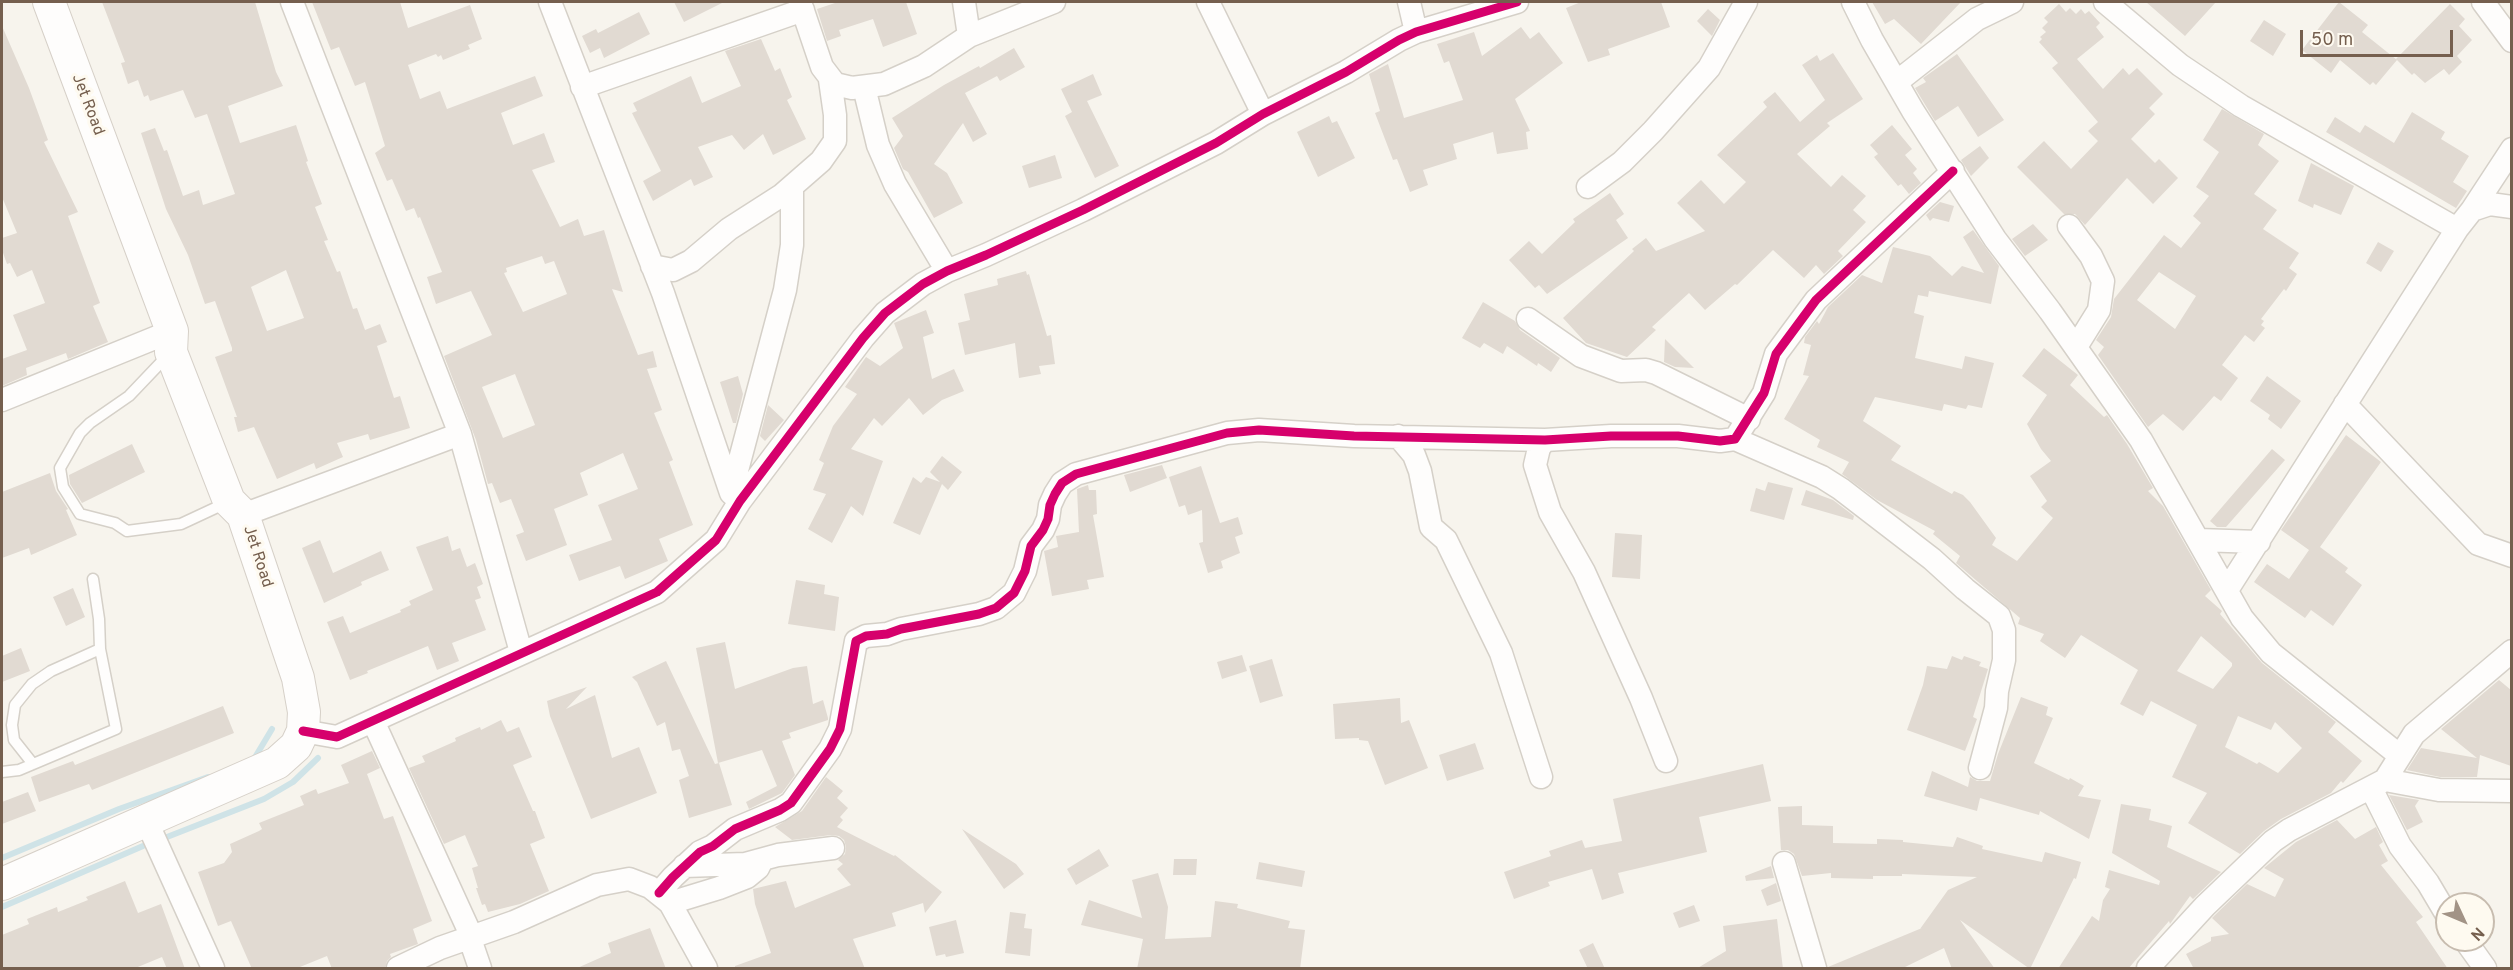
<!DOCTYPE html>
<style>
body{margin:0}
#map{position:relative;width:2513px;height:970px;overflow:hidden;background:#f7f4ed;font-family:Overpass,sans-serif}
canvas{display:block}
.frame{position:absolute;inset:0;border:3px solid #755f4e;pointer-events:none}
.north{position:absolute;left:2435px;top:892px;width:60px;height:60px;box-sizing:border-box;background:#fefaf0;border:2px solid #c7bcaf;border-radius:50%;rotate:134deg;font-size:16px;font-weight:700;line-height:24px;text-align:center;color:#755f4e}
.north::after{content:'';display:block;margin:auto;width:21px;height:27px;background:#a29386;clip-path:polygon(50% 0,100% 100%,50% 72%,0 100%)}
.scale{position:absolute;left:2300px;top:30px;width:153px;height:27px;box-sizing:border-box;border:3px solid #755f4e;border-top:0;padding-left:8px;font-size:18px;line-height:21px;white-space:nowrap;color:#755f4e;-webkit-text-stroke:4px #fefaf0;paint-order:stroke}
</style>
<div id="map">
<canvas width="2513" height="970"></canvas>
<div class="frame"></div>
<div class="north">N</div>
<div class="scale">50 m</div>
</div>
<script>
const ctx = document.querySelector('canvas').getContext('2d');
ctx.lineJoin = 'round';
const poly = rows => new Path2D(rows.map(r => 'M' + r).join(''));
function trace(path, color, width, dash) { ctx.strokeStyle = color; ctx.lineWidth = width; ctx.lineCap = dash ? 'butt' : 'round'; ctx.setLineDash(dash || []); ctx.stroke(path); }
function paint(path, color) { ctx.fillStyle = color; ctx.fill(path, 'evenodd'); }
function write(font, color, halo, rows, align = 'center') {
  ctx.font = font + ' Overpass,sans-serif'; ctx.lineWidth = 6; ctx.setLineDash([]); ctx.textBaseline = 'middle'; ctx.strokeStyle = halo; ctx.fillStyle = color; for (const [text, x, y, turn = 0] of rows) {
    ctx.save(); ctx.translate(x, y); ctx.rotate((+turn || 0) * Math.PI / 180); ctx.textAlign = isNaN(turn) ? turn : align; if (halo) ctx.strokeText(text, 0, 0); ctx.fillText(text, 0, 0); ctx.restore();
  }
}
const stream = poly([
 [254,759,272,729],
 [167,837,264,799,293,782,318,758],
 [2,858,119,809,208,777],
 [2,907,143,846]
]);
const building = poly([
 [102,2,255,2,276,72,283,86,228,106,240,143,296,125,308,161,306,162,322,204,315,207,328,240,324,241,337,272,340,271,353,309,357,308,365,330,380,324,387,342,377,346,394,398,400,396,410,428,370,440,368,434,337,443,343,457,316,469,314,463,277,479,254,427,238,432,234,417,237,417,215,357,232,351,232,348,215,301,205,304,188,255,166,209,141,133,155,128,164,151,167,150,183,196,199,190,203,205,235,194,207,114,195,118,183,90,150,101,148,95,144,97,138,80,128,84,121,63,125,62],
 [286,270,304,318,267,331,251,287],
 [312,2,400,2,408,28,470,5,482,39,468,45,470,49,443,60,441,55,438,57,436,54,408,65,420,99,440,91,447,109,535,76,543,96,501,113,513,145,544,133,555,162,532,170,560,227,578,219,584,236,604,230,623,292,612,289,638,355,653,351,657,367,647,369,662,410,654,413,673,460,669,462,693,525,659,539,668,561,625,579,620,566,579,581,569,555,612,540,598,505,638,489,623,453,580,473,588,495,554,509,567,545,526,561,516,535,524,532,511,499,500,503,492,483,488,484,476,440,444,356,492,335,471,291,436,304,427,277,442,272,420,217,418,218,414,208,406,211,392,179,387,181,375,153,385,146,365,82,355,86,339,47,331,50],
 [542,256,545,264,554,261,567,294,523,312,504,273,507,272,506,268],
 [515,374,535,425,503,438,482,387],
 [674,2,724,2,684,22],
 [838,2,906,2,917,34,883,47,873,19,839,30,841,36,827,41,817,9],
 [1581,2,1661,2,1670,27,1608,49,1610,55,1588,62,1566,8],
 [1872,2,1961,2,1921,44,1894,19,1885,24],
 [2146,2,2216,2,2185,36],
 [2339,2,2368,25,2362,32,2397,60,2376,85,2373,82,2370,85,2340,60,2331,73,2302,50],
 [2059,4,2066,12,2070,8,2076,14,2081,9,2085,14,2089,11,2100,23,2096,27,2104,37,2077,59,2103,89,2123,68,2129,75,2137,68,2163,94,2149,108,2155,114,2131,139,2155,163,2159,159,2178,178,2153,204,2127,178,2085,225,2075,214,2064,214,2017,167,2044,141,2071,169,2098,141,2088,131,2098,122,2052,68,2058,63,2039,42,2042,39,2040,37,2046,32,2042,28,2048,22,2044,18],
 [2450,4,2465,19,2459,26,2472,40,2457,56,2462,62,2449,75,2444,69,2425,83,2414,73,2412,75,2396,59],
 [1708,9,1720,20,1712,36,1697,21],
 [639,12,650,34,604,58,600,48,590,53,582,36,596,29,598,33],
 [2264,20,2286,34,2273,56,2250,41],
 [2,26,29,88,48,140,44,142,78,212,68,216,100,303,93,306,108,342,68,359,66,353,26,368,27,375,2,386,2,359,27,350,13,315,45,303,32,270,17,277,10,263,7,264,2,250,2,238,17,233,2,197],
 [1521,27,1530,39,1539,32,1563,63,1515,99,1530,131,1526,132,1528,149,1497,154,1493,132,1453,144,1457,159,1423,170,1428,185,1410,192,1397,159,1393,160,1375,113,1380,111,1369,74,1388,64,1404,118,1463,100,1449,61,1444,63,1437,44,1474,32,1482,56],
 [761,39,775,71,780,68,792,97,787,100,806,139,773,155,763,134,744,150,732,135,698,147,713,177,694,186,691,179,653,201,643,181,661,171,632,113,637,111,633,103,691,76,702,103,741,86,725,51],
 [1014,48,1025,67,1000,81,997,76,965,93,987,134,973,142,963,123,934,164,947,173,963,203,934,218,908,172,903,169,894,148,903,136,892,118,944,85,979,66,980,68],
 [1833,53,1863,99,1827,123,1830,126,1797,154,1831,187,1842,175,1866,196,1853,210,1866,222,1838,251,1843,256,1824,274,1816,265,1804,278,1773,250,1737,285,1735,284,1705,310,1689,293,1652,327,1656,330,1627,357,1586,343,1563,318,1634,251,1632,249,1646,238,1656,251,1705,231,1677,203,1701,180,1724,204,1746,182,1717,155,1767,107,1763,102,1775,92,1800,122,1825,100,1802,65,1817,55,1820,61],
 [1957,54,2004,120,1978,137,1958,106,1935,121,1915,88,1926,82,1923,78],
 [1093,74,1102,95,1087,101,1119,166,1095,178,1065,116,1072,112,1061,89],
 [2222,109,2264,134,2258,145,2279,161,2254,194,2277,210,2263,229,2299,253,2289,268,2297,274,2286,291,2284,289,2261,319,2264,321,2261,325,2265,328,2254,342,2245,335,2222,365,2238,378,2221,401,2214,396,2183,431,2163,414,2148,427,2098,355,2104,347,2096,340,2111,317,2114,299,2164,235,2181,248,2201,223,2193,216,2209,196,2196,187,2219,152,2203,140],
 [2159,272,2196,296,2175,329,2137,300],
 [2412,112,2445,132,2441,139,2469,156,2453,182,2467,191,2456,208,2326,132,2335,117,2360,133,2365,125,2394,143],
 [1329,116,1332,123,1337,121,1355,158,1318,177,1297,132],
 [1892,125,1912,149,1905,155,1917,169,1913,173,1921,183,1909,194,1901,184,1898,186,1874,157,1878,154,1870,145],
 [1980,146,1989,158,1971,176,1961,160],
 [1055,155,1062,178,1029,188,1022,166],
 [2311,163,2354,186,2341,215,2314,204,2313,208,2298,201],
 [1610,193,1624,214,1616,220,1628,238,1547,294,1539,285,1535,288,1509,260,1529,241,1542,254,1575,222,1573,219],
 [1940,202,1954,206,1949,222,1933,218,1930,221,1926,215],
 [2033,224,2048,240,2025,256,2012,239],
 [1973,230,1999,266,1991,304,1929,291,1928,297,1918,295,1914,313,1924,316,1915,358,1962,369,1965,356,1994,363,1982,408,1968,405,1966,409,1944,404,1942,411,1875,397,1863,421,1901,446,1891,460,1952,494,1954,491,1963,495,1970,502,1996,538,1992,545,2017,561,2053,518,2041,507,2047,501,2030,476,2051,461,2041,449,2027,424,2047,395,2022,376,2044,348,2078,375,2070,385,2104,417,2107,415,2127,444,2153,488,2148,491,2163,506,2211,590,2205,596,2222,611,2220,614,2262,663,2336,722,2328,732,2362,761,2343,783,2341,781,2331,793,2281,819,2264,831,2240,854,2188,823,2207,793,2172,777,2197,725,2151,701,2143,716,2120,704,2138,670,2081,635,2065,658,2040,641,2044,634,2018,624,2020,618,1956,563,1960,556,1933,534,1935,531,1877,500,1842,474,1849,462,1817,447,1820,440,1784,419,1809,376,1803,375,1811,345,1804,343,1805,337,1817,321,1819,324,1828,307,1862,275,1882,283,1893,247,1930,256,1952,276,1962,266,1984,273,1963,237],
 [2201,636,2232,663,2232,666,2213,689,2177,671],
 [2238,716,2271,730,2275,722,2302,748,2278,773,2259,762,2257,764,2225,747],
 [2378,242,2394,251,2381,272,2366,263],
 [1026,271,1027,275,1029,274,1047,336,1051,335,1055,364,1039,366,1041,374,1019,378,1015,343,965,355,958,323,970,320,964,294,998,285,997,279],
 [1483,302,1515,321,1520,330,1560,358,1551,372,1538,363,1537,366,1507,346,1503,354,1484,343,1480,348,1462,338],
 [926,310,934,333,923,337,932,379,954,369,964,391,942,400,923,415,909,398,882,426,874,418,851,449,883,461,863,516,851,506,832,543,808,529,826,494,813,490,824,463,819,460,833,426,857,394,845,387,866,357,880,366,903,348,894,323],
 [1665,339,1694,368,1675,367,1664,362],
 [738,376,743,394,736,423,733,423,720,382],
 [2267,376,2301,401,2281,429,2268,419,2270,415,2250,401],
 [768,405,784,420,765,441,760,436],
 [2346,435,2381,462,2320,547,2348,568,2345,572,2362,585,2333,626,2311,610,2305,618,2254,582,2267,564,2289,579,2309,550,2281,530],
 [132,444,145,472,82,503,70,484,69,475],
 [2272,449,2285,460,2226,527,2217,527,2210,521],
 [942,456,962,472,948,490,942,484,920,535,893,523,913,477,921,483,926,477,940,482,930,472],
 [1162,465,1167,478,1130,492,1124,475],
 [1201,466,1220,523,1238,517,1243,534,1235,537,1240,553,1221,561,1223,568,1208,573,1199,543,1203,542,1202,510,1188,515,1185,505,1179,507,1169,477],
 [50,473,56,491,68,509,66,510,77,535,31,555,29,548,2,558,2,492],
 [1768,482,1793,488,1784,520,1750,511,1756,488,1765,491],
 [1088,485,1089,490,1096,490,1097,514,1093,515,1104,577,1087,580,1089,589,1052,596,1044,551,1058,547,1056,536,1079,532,1077,489],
 [1806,490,1833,500,1854,516,1853,520,1801,505],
 [1615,533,1642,535,1640,579,1612,577],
 [448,536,452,551,460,548,467,567,475,563,483,584,477,587,481,598,475,600,486,630,452,643,459,661,437,670,428,646,367,671,368,673,350,680,327,622,343,616,350,633,401,612,400,610,411,605,409,601,433,590,416,547],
 [320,540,333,573,381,551,389,570,361,582,362,585,324,603,302,548],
 [796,580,825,585,824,594,839,597,835,631,788,624],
 [73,588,85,617,66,626,53,597],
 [725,642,735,689,793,668,807,666,813,704,823,700,828,718,828,720,789,733,791,738,782,741,795,775,782,793,749,809,746,802,777,786,762,750,718,763,696,648],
 [21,648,30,671,2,682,2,656],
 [1242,655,1247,671,1222,679,1217,662],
 [1952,656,1962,660,1964,656,1981,662,1979,666,1988,669,1973,717,1977,719,1965,751,1907,730,1923,685,1927,666,1947,669],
 [1272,659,1283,696,1260,703,1249,666],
 [666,661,715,764,719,763,732,805,689,818,679,780,689,776,680,749,672,751,665,722,657,726,637,682,632,677],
 [2499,680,2511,690,2511,766,2480,755,2477,777,2440,777,2407,770,2421,748,2477,758,2441,729],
 [587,687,566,709,595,695,612,758,639,747,657,793,591,819,550,716,547,701],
 [2021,697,2048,707,2046,715,2053,718,2034,763,2069,780,2070,778,2084,786,2078,796,2101,800,2089,839,2040,811,2039,815,1980,798,1977,811,1924,796,1932,771,1968,787,1970,777,1977,781,1990,781,1998,754],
 [1400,698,1401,723,1409,720,1428,768,1385,785,1368,741,1359,740,1359,738,1335,739,1333,704],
 [223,706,234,733,92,790,89,784,39,802,31,777,73,761,75,765],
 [501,720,507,732,519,727,532,757,513,765,533,811,535,811,545,838,530,844,549,891,520,904,488,912,485,904,482,905,476,888,478,888,472,868,478,866,465,835,444,844,409,768,425,762,422,756,456,741,455,738,480,727,481,730],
 [1475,743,1484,769,1447,781,1439,755],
 [372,751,380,768,367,774,384,819,393,816,432,921,413,929,418,944,390,954,391,957,387,961,385,969,332,969,327,956,295,969,252,969,231,921,218,926,198,872,224,863,232,852,230,844,259,831,262,829,259,823,304,805,300,796,316,789,318,794,349,783,341,765],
 [1763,764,1771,801,1699,817,1707,852,1618,873,1624,893,1602,900,1592,869,1548,882,1550,886,1514,899,1504,872,1551,856,1549,851,1582,840,1585,848,1622,841,1613,799],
 [826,777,843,791,837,798,848,808,840,817,843,820,837,827,894,856,895,855,942,892,925,913,923,903,892,913,896,926,853,939,865,969,735,969,735,966,771,953,755,904,753,889,786,881,795,908,851,885,837,869,843,864,838,860,845,854,846,847,844,840,839,836,831,835,792,840,775,827,802,811],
 [28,792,36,811,2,824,2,802],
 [2389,795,2419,800,2415,806,2423,822,2407,830],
 [2121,804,2151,809,2149,820,2172,826,2167,847,2221,872,2193,899,2190,896,2170,924,2169,921,2128,969,2058,969,2092,916,2099,921,2103,900,2110,889,2105,887,2109,870,2159,885,2160,881,2112,853],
 [1802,806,1802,825,1833,826,1833,843,1877,844,1877,839,1903,840,1903,842,1953,847,1957,837,1983,846,1982,849,2042,862,2045,852,2081,862,2076,879,2074,878,2030,969,1960,920,1995,969,1952,969,1944,948,1901,969,1828,969,1828,967,1922,928,1920,929,1948,890,1977,877,1902,874,1902,876,1873,876,1873,879,1831,878,1831,873,1802,876,1794,854,1788,850,1781,850,1778,807],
 [2337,820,2355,839,2376,827,2383,842,2379,845,2388,861,2381,865,2423,917,2416,922,2448,969,2194,969,2186,954,2211,941,2211,937,2229,934,2212,918,2215,915,2247,884,2275,897,2284,879,2264,868,2296,842],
 [962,829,1016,864,1024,874,1004,889],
 [1099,849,1109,866,1076,885,1067,869],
 [1174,859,1197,859,1196,875,1173,875],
 [1259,862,1305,871,1302,887,1256,879],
 [1771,866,1774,878,1746,881,1745,876],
 [1158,873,1168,907,1165,939,1211,937,1215,901,1238,904,1237,908,1290,921,1288,928,1305,930,1300,969,1137,969,1143,939,1081,925,1089,900,1142,918,1132,880],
 [125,881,138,913,161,904,185,969,167,969,162,957,133,969,2,969,2,935,29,924,27,919,57,907,58,912,88,900,86,897],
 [1776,883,1781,901,1767,906,1761,890],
 [1694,905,1700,921,1679,928,1673,913],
 [1010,912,1026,914,1024,928,1032,929,1030,956,1005,953],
 [1777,919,1783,969,1696,969,1726,951,1723,926],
 [956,920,964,953,946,957,945,954,936,956,929,927],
 [650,928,666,969,575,969,611,953,608,943],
 [1593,943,1605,969,1588,969,1579,950]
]);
const lane = poly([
 [169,354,129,396,90,423,80,433,60,468,63,487,80,514,115,523,127,531,181,524,226,503],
 [33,764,14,740,12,725,15,705,32,684,51,671,100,649],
 [2,772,19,770,116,729,100,649,99,619,93,579]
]);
const street = poly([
 [292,2,460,434,521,652],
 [550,2,663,293,731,493,740,501],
 [800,2,822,67,835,84,852,88,884,84,924,66,969,36,1054,2],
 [964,2,969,36],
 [1208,2,1263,114],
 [1409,2,1416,32],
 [1853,2,1872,40,1913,111,1995,239,2050,311,2141,440,2242,618,2271,653,2399,755],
 [2105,2,2180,65,2241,106,2457,229],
 [2483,2,2512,41],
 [1898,81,1977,19,2012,2],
 [582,87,803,10],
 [864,87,878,145,895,184,947,271],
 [1588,187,1622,162,1653,131,1709,68,1746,2],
 [2472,210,2512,149],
 [2069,226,2091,256,2103,281,2099,310,2076,347],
 [652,266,673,270,691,261,729,229,782,195,821,161,835,141,835,115,830,80],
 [1528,319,1581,356,1621,371,1646,370,1656,373,1749,419],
 [2,400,172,331],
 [2345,404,2478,544,2512,556],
 [1398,436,1414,455,1420,471,1431,527,1446,540,1501,653,1541,777],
 [1735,439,1822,477,1841,489,1932,559,1965,589,1999,616,2004,630,2004,660,1997,691,1996,708,1980,768],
 [1545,440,1539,448,1535,465,1550,512,1584,572,1641,698,1666,761],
 [731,493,785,290,792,245,792,187],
 [243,515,460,434],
 [2198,540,2259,542],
 [2227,590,2457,229,2472,210,2490,204,2512,207],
 [373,721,471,935],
 [303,731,337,737,657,592,716,540,740,501,863,338,885,313,923,284,947,271,986,255,1083,210,1216,143,1263,114,1346,72,1399,40,1416,32,1517,2],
 [2385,780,2439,790,2512,791],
 [2371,788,2400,846,2428,883,2447,915],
 [146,820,213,968],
 [1784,863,1815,968],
 [684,866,745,864,778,855,833,848],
 [659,893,673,877,700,852,713,846,735,829,780,810,791,803,830,749,840,729,856,641,866,636,887,634,901,629,979,614,996,608,1014,593,1025,571,1031,546,1043,530,1048,519,1050,505,1055,494,1062,483,1076,474,1227,433,1259,430,1354,436,1545,440,1611,436,1678,436,1720,441,1735,439,1764,393,1776,354,1816,300,1953,171],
 [670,903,719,888,747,877,758,868,762,860],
 [469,936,480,968],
 [2465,940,2485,968],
 [398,968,440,948,514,922,597,885,629,879,650,887,670,903,706,968],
 [2148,968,2205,906,2273,841,2289,830,2385,780,2414,734,2512,651]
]);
const secondary = poly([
 [2,884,277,763,296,746,303,731,304,712,298,678,243,515,229,501,171,352,172,331,49,2]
]);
const cycleway = poly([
 [303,731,337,737,657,592,716,540,740,501,863,338,885,313,923,284,947,271,986,255,1083,210,1216,143,1263,114,1346,72,1399,40,1416,32,1517,2],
 [659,893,673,877,700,852,713,846,735,829,780,810,791,803,830,749,840,729,856,641,866,636,887,634,901,629,979,614,996,608,1014,593,1025,571,1031,546,1043,530,1048,519,1050,505,1055,494,1062,483,1076,474,1227,433,1259,430,1354,436,1545,440,1611,436,1678,436,1720,441,1735,439,1764,393,1776,354,1816,300,1953,171]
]);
const streetNames = [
 ["Jet Road",87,105,69],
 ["Jet Road",257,557,72]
];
trace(stream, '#cfe3e7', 6);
paint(building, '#e1dad2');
trace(lane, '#d5d0c8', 13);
trace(street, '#d5d0c8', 25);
trace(secondary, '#d6d0c8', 34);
trace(lane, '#fefdfc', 10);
trace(street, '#fefdfc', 22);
trace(secondary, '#fefdfc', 32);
trace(cycleway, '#d6006c', 9);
write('16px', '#755f4e', '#fefaf0', streetNames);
</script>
